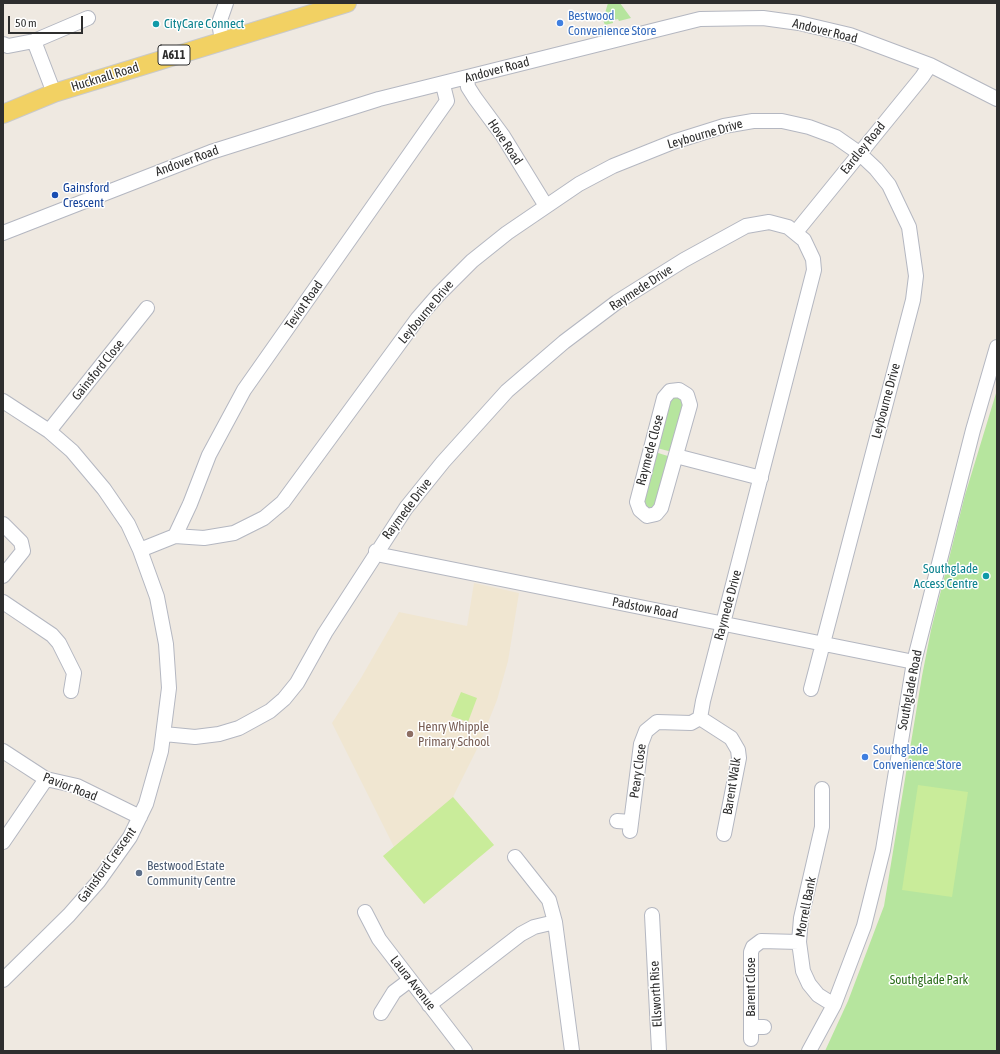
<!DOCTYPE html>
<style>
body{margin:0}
#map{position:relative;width:1000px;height:1054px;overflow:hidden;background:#efe9e1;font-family:"Asap Condensed",sans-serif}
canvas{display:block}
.frame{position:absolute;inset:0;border:4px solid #2e2e2e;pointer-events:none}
.scale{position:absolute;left:8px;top:16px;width:75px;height:18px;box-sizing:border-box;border:2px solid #2e2e2e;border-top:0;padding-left:5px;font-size:12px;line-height:14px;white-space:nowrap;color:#2e2e2e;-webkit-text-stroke:3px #fff;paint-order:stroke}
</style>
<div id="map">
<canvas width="1000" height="1054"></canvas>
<div class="frame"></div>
<div class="scale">50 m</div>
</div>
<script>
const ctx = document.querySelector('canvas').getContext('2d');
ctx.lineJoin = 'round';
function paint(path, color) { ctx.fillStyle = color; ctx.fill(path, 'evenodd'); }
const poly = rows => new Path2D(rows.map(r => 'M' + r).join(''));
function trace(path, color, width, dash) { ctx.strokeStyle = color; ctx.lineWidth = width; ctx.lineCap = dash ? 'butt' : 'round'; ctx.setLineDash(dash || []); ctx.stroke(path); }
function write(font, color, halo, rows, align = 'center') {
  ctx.font = font + ' "Asap Condensed",sans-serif'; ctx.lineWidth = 3; ctx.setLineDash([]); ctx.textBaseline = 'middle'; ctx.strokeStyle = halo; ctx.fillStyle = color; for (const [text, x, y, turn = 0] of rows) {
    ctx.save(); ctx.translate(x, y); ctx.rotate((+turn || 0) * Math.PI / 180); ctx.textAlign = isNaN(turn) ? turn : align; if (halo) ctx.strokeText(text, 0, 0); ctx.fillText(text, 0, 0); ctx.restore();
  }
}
const education = poly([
 [474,583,519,593,508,661,497,700,479,745,453,797,494,845,424,904,383,856,394,847,332,723,361,678,399,612,467,626]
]);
const green = poly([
 [608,3,620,3,631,18,619,21,618,19,613,20,613,23,605,25,603,20],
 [997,390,997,1051,825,1051,848,1001,884,906,922,676,931,630,965,495],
 [671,396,679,396,685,400,672,452,657,448],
 [655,452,671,457,658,505,653,508,647,509,643,503]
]);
const pitch = poly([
 [461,692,477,698,468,722,451,716],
 [918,785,968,792,952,897,902,890],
 [453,797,494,845,424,904,383,856]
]);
const minor = poly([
 [222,40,219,23,226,3],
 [34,41,54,93],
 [3,44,8,46,34,41,88,18],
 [467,78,468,87,475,98,503,136,546,206],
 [796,232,922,77,930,65],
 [3,233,211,152,379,99,700,19,763,18,799,23,850,35,930,65,997,99],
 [679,390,687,395,690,405,661,508,656,514,647,516,640,510,637,502,664,398,670,391,679,390],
 [3,401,49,431,72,451,104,489,128,524,140,550,157,597,166,644,169,688,161,751,146,804,130,837,98,882,69,915,3,980],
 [49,431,147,308],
 [676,456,761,478],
 [3,524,21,542,23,551,3,576],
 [175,536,190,504,209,455,244,390,447,101,443,85],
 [140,550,175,536,204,538,234,533,264,518,283,502,418,318,438,295,472,261,507,233,579,184,613,166,673,142,724,126,753,121,782,121,809,127,836,137,859,153,876,169,889,185,909,227,916,276,913,300,811,689],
 [376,551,381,555,914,662],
 [3,602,52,635,59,643,74,673,71,691],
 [700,718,731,738,738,750,739,758,724,834],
 [164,734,195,737,219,734,239,728,270,711,284,699,297,683,325,633,406,508,443,462,507,391,564,342,617,302,684,260,746,226,769,222,788,227,804,240,813,259,814,270,703,701,700,718],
 [3,751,46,779,77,786,140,817],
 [822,789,822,827,801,918,799,942,803,971,809,984,818,995,834,1005],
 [617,821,631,822],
 [630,831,641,744,646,731,657,722,691,723,700,718],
 [3,842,46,779],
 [515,857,549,900,555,922,572,1051],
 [365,912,379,939,465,1051],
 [652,915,659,1051],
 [429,1005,521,934,534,927,555,922],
 [381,1013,394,992,410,980],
 [751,1027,764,1027],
 [751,1039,751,952,753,947,761,941,799,942],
 [809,1051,834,1005,864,926,883,850,914,662,973,430,997,347]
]);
const major = poly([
 [3,114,54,93,347,3]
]);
const markers = [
 [560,23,4,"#3f7fe0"],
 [156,24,4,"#0f9aa8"],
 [55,195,4,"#1a4fb4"],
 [986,576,4,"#0f9aa8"],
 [410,734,4,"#8d6e63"],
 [865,757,4,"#3f7fe0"],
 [139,873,4,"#5c6f8a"]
];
const shields = [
 [174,55,32]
];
const shieldNames = [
 ["A611",174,55]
];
const shopNames = [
 ["Bestwood",568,16],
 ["Convenience Store",568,31],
 ["Southglade",873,750],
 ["Convenience Store",873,765]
];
const cultureNames = [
 ["CityCare Connect",164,24],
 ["Southglade",978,569,"right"],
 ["Access Centre",978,584,"right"]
];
const streetNames = [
 ["Andover Road",825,31,14],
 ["Andover Road",497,70,-15],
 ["Hucknall Road",105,77,-17],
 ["Leybourne Drive",705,134,-16],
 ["Hove Road",505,142,56],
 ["Eardley Road",863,148,-51],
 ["Andover Road",187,161,-20],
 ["Raymede Drive",641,288,-33],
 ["Teviot Road",304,305,-55],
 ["Leybourne Drive",426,312,-50],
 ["Gainsford Close",98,370,-51],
 ["Leybourne Drive",886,401,-75],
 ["Raymede Close",650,450,-75],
 ["Raymede Drive",407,509,-53],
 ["Raymede Drive",728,605,-75],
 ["Padstow Road",645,608,11],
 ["Southglade Road",910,690,-79],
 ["Peary Close",638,771,-82],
 ["Barent Walk",732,786,-81],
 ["Pavior Road",70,787,21],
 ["Gainsford Crescent",107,865,-54],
 ["Morrell Bank",806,907,-79],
 ["Laura Avenue",413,983,52],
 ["Barent Close",751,987,-90],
 ["Ellsworth Rise",656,994,-93]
];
const transitNames = [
 ["Gainsford",63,188],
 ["Crescent",63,203]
];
const educationNames = [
 ["Henry Whipple",418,727],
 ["Primary School",418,742]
];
const serviceNames = [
 ["Bestwood Estate",147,866],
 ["Community Centre",147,881]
];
const parkNames = [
 ["Southglade Park",929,980]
];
paint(education, '#f0e6d1');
paint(green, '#b6e59e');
paint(pitch, '#c9ec9a');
trace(minor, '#b4b7c1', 16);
trace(major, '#c9c9c9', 20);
trace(minor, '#fff', 14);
trace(major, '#f2d163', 18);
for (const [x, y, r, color] of markers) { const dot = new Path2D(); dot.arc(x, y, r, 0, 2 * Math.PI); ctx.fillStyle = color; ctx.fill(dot); trace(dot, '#fff', 1.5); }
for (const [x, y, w] of shields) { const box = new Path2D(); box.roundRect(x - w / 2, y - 10, w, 20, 3); ctx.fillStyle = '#fff'; ctx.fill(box); trace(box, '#2e2e2e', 1); }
write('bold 12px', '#2e2e2e', null, shieldNames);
write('13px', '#366cbe', '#fff', shopNames, 'left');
write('13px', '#0d838f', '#fff', cultureNames, 'left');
write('13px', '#2e2e2e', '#fff', streetNames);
write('13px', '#164399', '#fff', transitNames, 'left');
write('13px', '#785e54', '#fff', educationNames, 'left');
write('13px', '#4e5e75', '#fff', serviceNames, 'left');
write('13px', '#2c6e1b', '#fff', parkNames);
</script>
